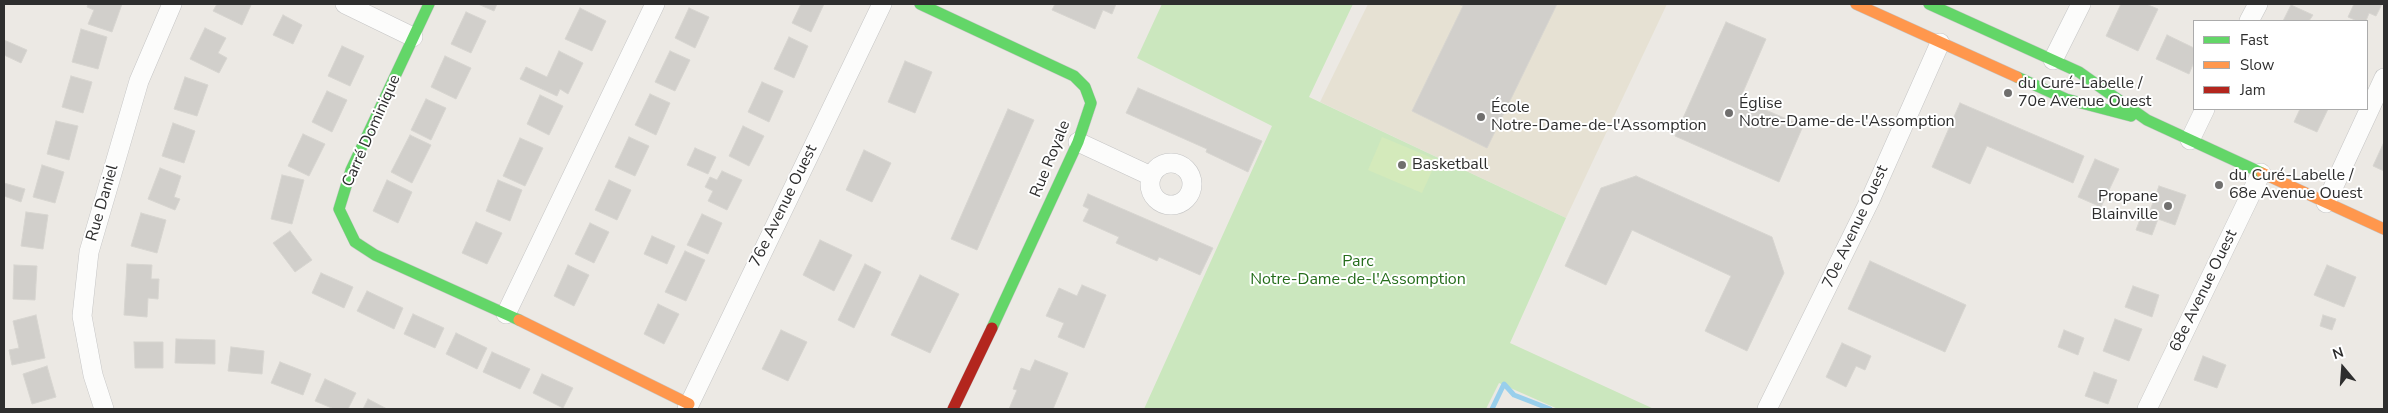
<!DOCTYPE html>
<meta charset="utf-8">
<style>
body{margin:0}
#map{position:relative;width:2388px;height:413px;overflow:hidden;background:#ece9e4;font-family:"Nunito Sans",sans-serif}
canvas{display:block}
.frame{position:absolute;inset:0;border:5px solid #2e2e2e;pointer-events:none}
.legend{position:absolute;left:2193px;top:20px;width:175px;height:90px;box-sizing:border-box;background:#fff;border:1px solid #ababab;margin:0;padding:6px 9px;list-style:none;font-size:15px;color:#2e2e2e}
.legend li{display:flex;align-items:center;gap:10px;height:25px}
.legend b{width:25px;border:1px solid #ababab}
.north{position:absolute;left:2318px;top:343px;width:50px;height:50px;-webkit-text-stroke:4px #fff;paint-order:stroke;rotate:342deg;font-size:14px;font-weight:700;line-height:20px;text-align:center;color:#2e2e2e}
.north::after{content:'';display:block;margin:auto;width:18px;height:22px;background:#2e2e2e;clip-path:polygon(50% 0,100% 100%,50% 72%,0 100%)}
</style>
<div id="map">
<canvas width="2388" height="413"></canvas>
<div class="frame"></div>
<ul class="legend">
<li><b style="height:6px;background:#63d668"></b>Fast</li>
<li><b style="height:6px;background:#ff974d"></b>Slow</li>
<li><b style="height:6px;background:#b3261e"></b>Jam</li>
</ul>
<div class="north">N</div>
</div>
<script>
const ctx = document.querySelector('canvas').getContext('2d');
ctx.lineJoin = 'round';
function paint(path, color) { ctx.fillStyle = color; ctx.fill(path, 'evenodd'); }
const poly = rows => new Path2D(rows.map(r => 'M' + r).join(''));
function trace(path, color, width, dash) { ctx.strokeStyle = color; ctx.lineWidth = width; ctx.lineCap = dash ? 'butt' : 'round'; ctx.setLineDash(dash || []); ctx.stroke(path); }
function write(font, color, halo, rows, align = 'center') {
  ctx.font = font + ' "Nunito Sans",sans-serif'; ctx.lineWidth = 4; ctx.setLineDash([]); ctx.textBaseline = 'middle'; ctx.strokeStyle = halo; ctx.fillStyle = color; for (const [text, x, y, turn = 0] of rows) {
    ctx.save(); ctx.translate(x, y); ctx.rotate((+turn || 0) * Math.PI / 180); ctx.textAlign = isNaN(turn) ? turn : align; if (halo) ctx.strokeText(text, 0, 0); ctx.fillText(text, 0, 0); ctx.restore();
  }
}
const education = poly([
 [1368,4,1667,4,1566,218,1320,102]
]);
const green = poly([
 [1162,4,1353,4,1309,97,1566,218,1510,343,1654,409,1558,409,1499,383,1486,409,1144,409,1272,126,1137,58]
]);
const pitch = poly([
 [1382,137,1437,160,1422,193,1368,170]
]);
const stream = poly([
 [1492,409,1504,384,1514,395,1550,409]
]);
const building = poly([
 [88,4,122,4,112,32,88,24,94,10,87,7,88,4],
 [217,4,248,4,251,5,242,25,213,11,217,4],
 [478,4,497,4,494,11,478,4],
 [801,4,824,4,811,32,792,23,801,4],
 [1055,4,1116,4,1112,14,1103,10,1095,29,1052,10,1055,4],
 [1458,4,1557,4,1487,148,1412,111,1463,6,1458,4],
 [2121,4,2146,4,2158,9,2138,51,2106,36,2121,4],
 [2354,4,2382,4,2376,16,2369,13,2366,21,2357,21,2348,17,2354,4],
 [2291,5,2313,15,2309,21,2283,21,2291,5],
 [580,8,606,21,592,51,565,39,580,8],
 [689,8,709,17,695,48,675,38,689,8],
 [466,12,486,21,471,53,451,44,466,12],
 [283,15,302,25,293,44,273,35,283,15],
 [1726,22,1766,39,1740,99,1803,126,1779,182,1675,136,1726,22],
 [205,28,226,38,218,53,227,58,219,73,190,59,205,28],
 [81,29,107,37,98,69,72,62,81,29],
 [2167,35,2194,48,2194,62,2189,74,2156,59,2167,35],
 [789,37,808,46,794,78,774,69,789,37],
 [4,40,27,50,21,63,4,55,4,40],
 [342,46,364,56,350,86,328,76,342,46],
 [559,51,583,63,568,94,560,89,557,96,520,79,526,67,547,77,559,51],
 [670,51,690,60,675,91,655,82,670,51],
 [445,56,471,68,456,99,431,87,445,56],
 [905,61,932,72,915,113,888,102,905,61],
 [71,76,92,82,83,113,62,107,71,76],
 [185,77,208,85,197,116,174,109,185,77],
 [762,82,783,91,769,122,748,112,762,82],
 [1138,88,1262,141,1248,172,1206,152,1207,149,1126,113,1138,88],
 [327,91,347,100,332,132,312,122,327,91],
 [650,94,670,103,656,135,635,125,650,94],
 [540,95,563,106,549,135,527,124,540,95],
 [426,99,446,108,431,140,411,130,426,99],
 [1960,103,2084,156,2073,183,1987,146,1970,184,1932,167,1960,103],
 [1008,109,1034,120,977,250,951,239,1008,109],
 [2300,109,2328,109,2317,132,2294,122,2300,109],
 [56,121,78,126,69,160,47,154,56,121],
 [173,123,195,131,184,163,162,156,173,123],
 [743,126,764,136,749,166,729,156,743,126],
 [303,134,325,144,309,176,288,166,303,134],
 [410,135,431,145,412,183,391,172,410,135],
 [629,137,649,146,635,176,615,167,629,137],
 [520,138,543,148,525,186,503,176,520,138],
 [2384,142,2384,171,2373,166,2384,142],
 [695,148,716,157,708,174,687,165,695,148],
 [864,150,891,163,872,202,846,190,864,150],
 [2095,159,2119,169,2101,207,2078,197,2095,159],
 [42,165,64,172,55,203,33,197,42,165],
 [160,168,181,176,174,197,180,199,175,210,148,199,160,168],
 [722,171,742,180,727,210,708,201,713,191,705,187,710,177,717,180,722,171],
 [282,175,304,180,292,224,271,219,282,175],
 [1636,176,1772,237,1784,273,1747,351,1705,331,1731,276,1632,230,1606,285,1565,266,1601,188,1636,176],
 [387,180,412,192,398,223,373,211,387,180],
 [498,180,522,190,510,221,486,211,498,180],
 [609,180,631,190,617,220,595,210,609,180],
 [4,183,25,189,21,202,4,196,4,183],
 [2159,186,2186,195,2175,225,2158,219,2152,235,2136,230,2142,214,2148,216,2159,186],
 [1088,194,1213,248,1200,275,1159,257,1157,261,1116,243,1119,237,1083,221,1089,209,1083,206,1088,194],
 [26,212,48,215,43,249,21,246,26,212],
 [141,213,166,220,157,253,131,246,141,213],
 [702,214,722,223,708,254,687,245,702,214],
 [476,222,502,233,487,264,462,253,476,222],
 [590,223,609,232,594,263,575,254,590,223],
 [290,231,312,260,295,272,273,243,290,231],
 [652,236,675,246,667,264,644,254,652,236],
 [820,240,852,255,834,291,803,275,820,240],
 [685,251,705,260,686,301,665,292,685,251],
 [1870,261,1966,305,1945,352,1848,309,1870,261],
 [127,264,152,265,151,279,159,279,158,299,148,298,147,317,124,315,127,264],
 [865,264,881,272,854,328,838,320,865,264],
 [14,265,37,266,35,300,13,299,14,265],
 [568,265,589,275,574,306,554,296,568,265],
 [2327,265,2356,277,2344,307,2314,295,2327,265],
 [321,273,353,287,344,308,312,293,321,273],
 [920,275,959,294,930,353,891,335,920,275],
 [1082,285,1106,295,1084,348,1058,337,1064,323,1046,316,1059,288,1077,296,1082,285],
 [2133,286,2159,295,2152,317,2125,307,2133,286],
 [367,291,403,308,394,329,357,311,367,291],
 [658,304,679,314,664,344,644,334,658,304],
 [413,314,444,328,435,348,404,334,413,314],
 [36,315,45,358,12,365,9,350,19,348,13,321,36,315],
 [2323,315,2336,319,2332,330,2320,326,2323,315],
 [2115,319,2142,329,2129,361,2103,351,2115,319],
 [781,330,807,342,788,381,762,369,781,330],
 [2064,330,2084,338,2078,355,2058,347,2064,330],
 [456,333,487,348,477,369,446,354,456,333],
 [176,339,215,340,215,364,175,363,176,339],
 [134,342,163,342,163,368,135,368,134,342],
 [1842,343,1871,356,1865,370,1856,366,1846,387,1826,377,1842,343],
 [231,347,264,351,262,374,228,371,231,347],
 [492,352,530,369,520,389,483,372,492,352],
 [2203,356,2226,365,2217,388,2194,380,2203,356],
 [1035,360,1068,373,1053,409,1009,409,1017,390,1013,389,1021,368,1030,371,1035,360],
 [280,362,311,374,303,395,271,383,280,362],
 [47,366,56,397,32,404,23,374,47,366],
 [2094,372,2117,380,2108,404,2085,396,2094,372],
 [542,374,573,388,563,408,533,393,542,374],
 [325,379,356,393,348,409,334,409,315,401,325,379],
 [368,399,387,409,363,409,368,399]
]);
const street = poly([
 [345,4,413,37],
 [2249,21,2258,4],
 [2053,60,2081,4],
 [2190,140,2205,109],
 [1078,142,1151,176],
 '1150 184a21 21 0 1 1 42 0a21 21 0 1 1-42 0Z',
 [2326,203,2384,78],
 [506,314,655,4],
 [104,409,93,375,82,316,89,252,139,81,172,4],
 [687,409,882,4],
 [1767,409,1871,198,1940,43],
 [2147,409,2261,173]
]);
const fast = poly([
 [429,4,351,170,339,209,355,242,375,255,519,320],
 [920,4,1074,76,1085,87,1091,103,1078,142,992,328],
 [1929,4,2079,72,2147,120,2262,173],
 [2017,77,2066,99,2131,116]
]);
const slow = poly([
 [1856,4,2017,77],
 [2262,173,2384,229],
 [519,320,689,404]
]);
const jam = poly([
 [953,409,992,328]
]);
const markers = [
 [2008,93,5,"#706f6e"],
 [1729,113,5,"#706f6e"],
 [1481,117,5,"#706f6e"],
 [1402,165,5,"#706f6e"],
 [2219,185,5,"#706f6e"],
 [2168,206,5,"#706f6e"]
];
const poiNames = [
 ["du Curé-Labelle /",2018,84],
 ["70e Avenue Ouest",2018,102],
 ["Église",1739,104],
 ["Notre-Dame-de-l'Assomption",1739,122],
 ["École",1491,108],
 ["Notre-Dame-de-l'Assomption",1491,126],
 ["Basketball",1412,165],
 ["du Curé-Labelle /",2229,176],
 ["68e Avenue Ouest",2229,194],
 ["Propane",2158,197,"right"],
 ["Blainville",2158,215,"right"]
];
const streetNames = [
 ["Carré Dominique",372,131,-66],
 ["Rue Royale",1051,159,-68],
 ["Rue Daniel",103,203,-74],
 ["76e Avenue Ouest",784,206,-64],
 ["70e Avenue Ouest",1856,227,-65],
 ["68e Avenue Ouest",2204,291,-64]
];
const parkNames = [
 ["Parc",1358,262],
 ["Notre-Dame-de-l'Assomption",1358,280]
];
paint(education, '#e6e1d3');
paint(green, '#cbe7be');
paint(pitch, '#d4eabb');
trace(stream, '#99cfec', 5);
paint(building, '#d1cfcb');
trace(building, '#d7d5d0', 1);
trace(street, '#c5c5c5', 20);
trace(fast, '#c5c5c5', 12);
trace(slow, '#c5c5c5', 12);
trace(jam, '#c5c5c5', 12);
trace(street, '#fcfcfb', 19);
trace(fast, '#63d668', 11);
trace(slow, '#ff974d', 11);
trace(jam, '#b3261e', 11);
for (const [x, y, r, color] of markers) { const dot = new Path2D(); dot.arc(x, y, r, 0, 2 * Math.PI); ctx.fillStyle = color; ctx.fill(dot); trace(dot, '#fff', 2); }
write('16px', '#2e2e2e', '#fff', poiNames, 'left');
write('16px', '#2e2e2e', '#fff', streetNames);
write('16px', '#256d1b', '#fff', parkNames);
</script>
